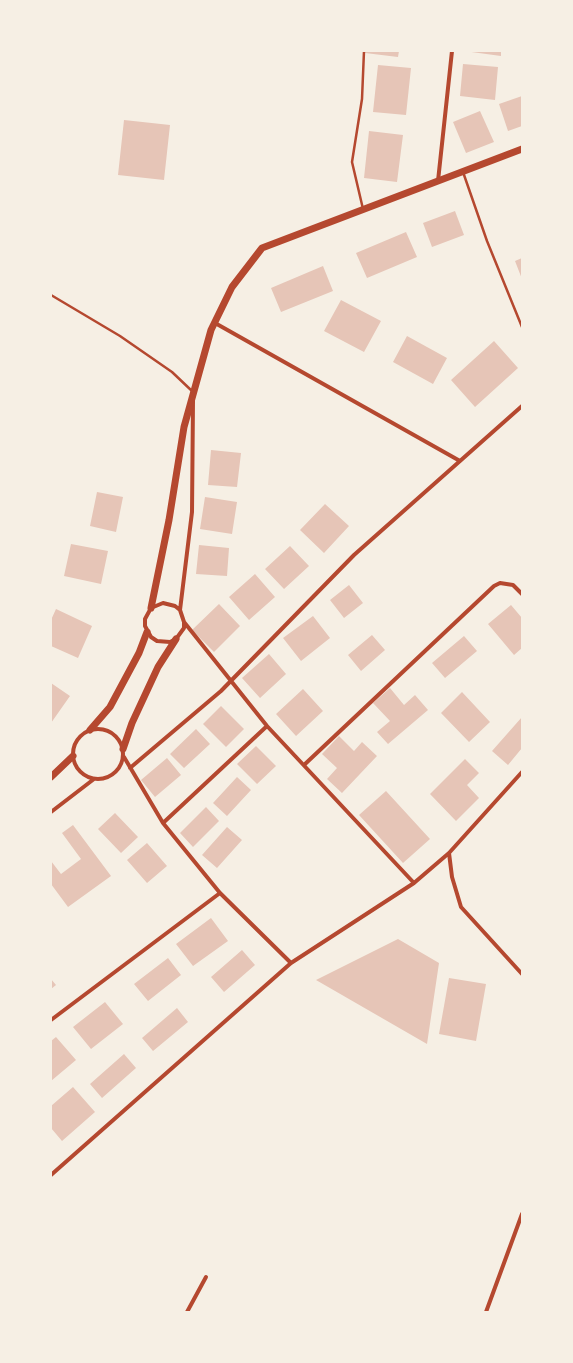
<!DOCTYPE html>
<style>
body{margin:0}
#map{position:relative;width:573px;height:1363px;overflow:hidden;background:#f6efe4;font-family:Lora,serif}
canvas{display:block}
.frame{position:absolute;inset:0;border:52px solid #f6efe4;pointer-events:none}
</style>
<div id="map">
<canvas width="573" height="1363"></canvas>
<div class="frame"></div>
</div>
<script>
const ctx = document.querySelector('canvas').getContext('2d');
ctx.lineJoin = 'round';
function paint(path, color) { ctx.fillStyle = color; ctx.fill(path, 'evenodd'); }
const poly = rows => new Path2D(rows.map(r => 'M' + r).join(''));
function trace(path, color, width, dash) { ctx.strokeStyle = color; ctx.lineWidth = width; ctx.lineCap = dash ? 'butt' : 'round'; ctx.setLineDash(dash || []); ctx.stroke(path); }
const building = poly([
 [365,51,399,51,398,57,365,53],
 [464,51,501,51,501,56],
 [463,64,498,67,495,100,460,96],
 [378,65,411,68,406,115,373,112],
 [522,96,522,126,508,131,499,104],
 [480,111,494,142,466,153,453,122],
 [124,120,170,125,164,180,118,175],
 [369,131,403,135,397,182,364,178],
 [455,211,464,235,432,247,423,223],
 [406,232,417,257,367,278,356,253],
 [522,258,522,279,515,261],
 [323,266,333,291,281,312,271,288],
 [341,300,381,321,364,352,324,331],
 [407,336,447,358,433,384,393,362],
 [494,341,518,368,475,407,451,380],
 [211,450,241,453,237,487,208,485],
 [97,492,123,497,116,532,90,526],
 [205,497,237,502,232,534,200,529],
 [325,504,349,526,324,553,300,530],
 [71,544,108,551,101,584,64,576],
 [199,545,229,548,227,576,196,574],
 [290,546,309,566,284,589,265,569],
 [255,574,275,597,249,620,229,597],
 [349,585,363,603,344,618,330,600],
 [219,604,240,626,214,652,192,630],
 [511,605,522,618,522,648,514,655,488,624],
 [56,609,92,626,78,658,51,646,51,620],
 [313,616,330,638,301,661,283,638],
 [372,635,385,650,361,671,348,655],
 [464,636,477,651,445,678,432,663],
 [269,654,286,674,260,698,242,678],
 [51,683,70,696,51,723],
 [390,688,404,705,415,695,428,710,388,744,377,732,390,721,373,703],
 [303,689,323,711,296,736,276,714],
 [462,692,490,722,469,742,441,713],
 [221,706,244,729,226,747,203,724],
 [522,717,522,748,508,765,492,751],
 [196,729,210,744,184,768,170,754],
 [339,736,354,751,362,742,377,756,342,793,327,779,337,768,322,754],
 [256,746,276,766,257,784,237,764],
 [167,758,181,775,155,797,141,780],
 [465,759,479,773,467,785,479,798,456,821,430,794],
 [237,777,251,790,227,816,213,803],
 [386,791,430,839,403,863,359,815],
 [206,807,219,821,193,847,180,833],
 [115,813,138,837,121,853,98,829],
 [73,825,111,876,68,907,51,884,51,861,61,874,81,859,62,833],
 [227,827,242,840,217,868,202,855],
 [147,843,167,866,147,883,127,860],
 [211,918,228,941,193,966,176,944],
 [398,939,439,963,427,1044,316,980],
 [242,950,255,965,224,992,211,977],
 [168,958,181,975,148,1001,134,984],
 [449,978,486,984,476,1041,439,1034],
 [51,979,56,985,51,989],
 [105,1002,123,1024,91,1049,73,1027],
 [177,1008,188,1022,153,1051,142,1038],
 [56,1037,76,1060,51,1081,51,1041],
 [124,1054,136,1068,102,1098,90,1084],
 [73,1087,95,1112,62,1141,51,1128,51,1106]
]);
const service = poly([
 [463,172,487,241,522,327],
 [363,209,352,162,362,99,364,51],
 [51,295,120,336,172,372,192,391]
]);
const minor = poly([
 [438,181,452,51],
 [215,323,460,461],
 [180,610,175,606,163,603,151,608,145,619,145,626,151,637,157,641,170,642,176,639,184,628,184,622,180,610,192,512,193,401],
 [184,622,267,726,414,883],
 '73 754a25 25 0 1 1 50 0a25 25 0 1 1-50 0Z',
 [124,757,163,823,220,893,291,963],
 [304,765,494,586,500,583,513,585,522,594],
 [130,768,221,691,354,555,522,406],
 [522,772,449,853,452,877,461,907,522,974],
 [51,812,94,779],
 [163,823,267,726],
 [51,1020,220,893],
 [51,1175,291,963,414,883,449,853],
 [187,1312,206,1277],
 [486,1312,522,1214]
]);
const secondary = poly([
 [151,608,169,520,184,427,211,330,232,287,262,248,522,149],
 [90,730,110,707,139,653,147,632],
 [123,749,132,723,158,667,176,639],
 [51,777,73,756]
]);
paint(building, '#e6c5b7');
trace(service, '#b5482f', 2.5);
trace(minor, '#b5482f', 4);
trace(secondary, '#b5482f', 7);
</script>
